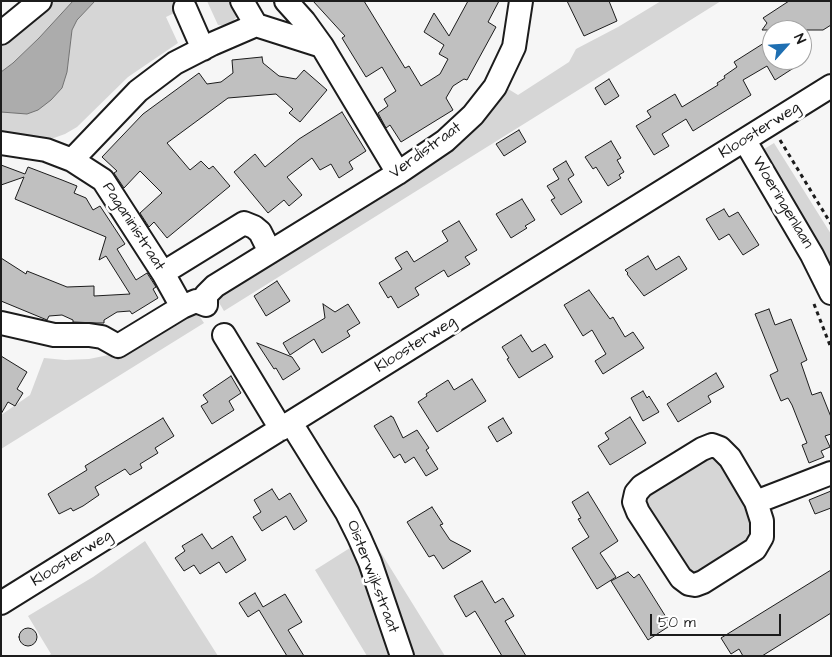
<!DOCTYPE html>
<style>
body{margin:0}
#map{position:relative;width:832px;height:657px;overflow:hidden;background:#f6f6f6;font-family:"Architects Daughter",sans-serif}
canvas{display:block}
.frame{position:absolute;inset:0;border:2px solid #1c1c1c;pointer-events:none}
.north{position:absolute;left:762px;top:20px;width:50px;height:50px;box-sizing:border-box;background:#fff;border:1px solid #a4a4a4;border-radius:50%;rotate:64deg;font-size:14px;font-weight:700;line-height:20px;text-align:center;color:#1c1c1c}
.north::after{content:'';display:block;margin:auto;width:18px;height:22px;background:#1f6fb2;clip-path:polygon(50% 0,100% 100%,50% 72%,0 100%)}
.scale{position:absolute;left:650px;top:614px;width:131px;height:22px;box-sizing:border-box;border:2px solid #1c1c1c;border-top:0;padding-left:6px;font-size:15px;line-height:18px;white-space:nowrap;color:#1c1c1c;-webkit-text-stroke:4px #fff;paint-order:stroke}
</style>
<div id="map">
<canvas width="832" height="657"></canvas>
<div class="frame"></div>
<div class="north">N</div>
<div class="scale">50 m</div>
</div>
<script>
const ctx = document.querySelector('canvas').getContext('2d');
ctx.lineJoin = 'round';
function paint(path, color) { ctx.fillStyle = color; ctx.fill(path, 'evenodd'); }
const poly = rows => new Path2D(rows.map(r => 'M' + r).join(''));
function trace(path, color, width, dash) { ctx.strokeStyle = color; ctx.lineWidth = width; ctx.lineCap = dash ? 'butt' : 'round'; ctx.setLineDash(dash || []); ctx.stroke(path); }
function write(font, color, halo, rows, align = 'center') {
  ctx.font = font + ' "Architects Daughter",sans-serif'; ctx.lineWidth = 5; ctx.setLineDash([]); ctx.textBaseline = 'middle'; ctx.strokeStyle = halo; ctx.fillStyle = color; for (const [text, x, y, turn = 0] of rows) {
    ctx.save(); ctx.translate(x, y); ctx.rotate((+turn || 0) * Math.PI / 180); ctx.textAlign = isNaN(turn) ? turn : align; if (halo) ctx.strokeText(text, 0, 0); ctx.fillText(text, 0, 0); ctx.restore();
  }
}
const green = poly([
 [47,1,73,1,39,38,13,63,1,72,1,39],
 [95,1,199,1,166,17,178,43,128,77,77,127,65,134,51,139,20,136,1,131,1,112,6,112,67,72,72,30,77,20],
 [207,1,237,1,240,13,229,26,218,25],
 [661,1,721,1,224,311,218,301,224,289,451,150,485,118,505,87,518,95,569,62,576,49,618,27],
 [774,143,831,234,831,269,761,151],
 [194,308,204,323,1,449,1,415,30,395,44,358,65,360,89,359,123,352],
 [701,456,717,456,748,505,754,538,699,575,687,573,644,508,644,496],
 [145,541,218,656,48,656,51,654,28,616,93,577],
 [375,543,445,656,411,656,372,545],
 [353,546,392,656,367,656,315,570]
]);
const water = poly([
 [73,1,95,1,77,20,72,30,67,72,62,88,51,100,38,110,27,114,1,112,1,72,13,63,39,38,73,1]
]);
const building = poly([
 [313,1,364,1,405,68,409,66,421,86,440,74,448,59,439,54,444,45,424,32,434,13,449,36,468,1,499,1,488,22,496,27,467,80,464,79,453,86,446,98,453,110,401,142,390,125,386,128,378,113,388,106,384,99,396,91,382,67,366,77,342,38,345,36,313,1],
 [567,1,609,1,617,21,584,36,567,1],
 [789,1,831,1,831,25,823,30,762,30,767,23,763,18,789,1],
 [772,38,772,60,806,60,775,80,767,66,743,80,751,95,693,131,686,119,662,134,669,146,654,155,636,126,651,117,647,111,675,94,682,107,718,85,717,83,725,78,724,76,737,67,734,62,772,38],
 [262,57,263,63,279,76,296,79,304,70,327,90,300,122,289,113,293,109,276,94,228,98,167,143,190,170,201,161,209,169,213,166,230,186,167,238,154,222,149,227,140,213,162,193,140,171,124,188,114,173,117,171,102,157,143,114,199,73,207,84,221,82,233,73,232,60,262,57],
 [609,79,619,96,605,105,595,88,609,79],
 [342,112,366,151,349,162,353,169,339,178,331,164,320,170,312,158,287,177,302,195,289,206,284,200,268,213,234,172,255,154,265,167,299,139,342,112],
 [519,130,526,142,504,156,496,144,519,130],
 [611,141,621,158,617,160,624,172,619,175,621,178,608,186,596,167,593,169,585,157,611,141],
 [566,161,574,175,568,179,582,202,561,215,551,200,555,198,547,186,559,179,553,169,566,161],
 [1,165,25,174,28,167,62,180,77,186,74,193,86,198,93,210,100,206,125,244,117,249,136,280,147,273,156,287,153,289,158,298,132,314,130,311,117,312,104,320,104,323,97,323,73,322,73,320,62,315,49,316,47,320,1,301,1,258,26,274,27,271,67,287,94,286,94,296,130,294,106,256,99,260,106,237,15,199,24,177,1,185,1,165],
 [522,199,535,220,525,226,527,228,511,238,496,214,522,199],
 [724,209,729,217,738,212,759,245,743,255,729,234,719,240,706,219,724,209],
 [459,221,477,250,465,257,470,264,448,277,444,270,415,288,419,295,398,308,391,296,388,298,379,283,402,269,395,258,407,251,414,262,448,241,442,231,459,221],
 [648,256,656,270,679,256,687,269,644,296,627,274,628,273,625,270,648,256],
 [277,281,290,301,266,316,254,296,277,281],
 [589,290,610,319,613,317,625,337,633,332,644,348,603,374,595,361,606,354,592,330,583,336,564,305,589,290],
 [323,304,335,312,348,304,360,323,347,331,350,336,322,353,314,339,290,355,283,343,325,318,323,304],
 [769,309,775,325,791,319,807,360,801,363,812,395,821,392,831,417,831,434,825,436,830,447,821,451,824,457,809,463,802,445,807,443,792,405,788,398,781,401,770,375,778,371,755,314,769,309],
 [521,335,532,352,545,344,553,357,519,378,507,359,509,358,502,347,521,335],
 [257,343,292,357,300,369,283,380,276,368,274,369,257,343],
 [1,356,27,372,17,389,23,393,15,406,8,402,1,414,1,356],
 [716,373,724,387,708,396,711,402,678,422,667,404,716,373],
 [231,376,241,393,229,401,234,410,212,424,201,406,208,402,203,395,231,376],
 [472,379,486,401,437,432,418,402,427,396,426,394,448,380,454,390,472,379],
 [643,391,647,398,649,396,659,412,643,421,631,398,643,391],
 [391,416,392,417,393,417,403,438,417,430,429,448,426,450,438,469,426,476,414,457,405,463,400,454,394,458,374,426,391,416],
 [630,417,646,443,610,465,598,446,609,439,605,433,630,417],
 [163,418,174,436,155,448,158,453,140,464,142,468,130,475,125,469,95,487,99,495,83,506,73,511,71,508,59,514,48,494,87,470,85,466,163,418],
 [503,418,512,433,497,442,488,427,503,418],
 [272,489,279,500,290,493,307,521,294,530,286,516,262,531,253,517,261,512,254,500,272,489],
 [831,491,831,508,815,514,809,500,831,491],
 [588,492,618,541,600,553,616,577,597,589,572,548,589,537,578,519,581,518,572,502,588,492],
 [432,507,443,524,440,525,450,540,471,551,443,569,434,555,429,557,407,522,432,507],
 [202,534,212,549,232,536,246,560,226,573,219,562,200,574,194,565,184,571,175,558,185,551,182,546,202,534],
 [831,570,831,613,762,656,743,656,739,649,731,654,721,638,831,570],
 [628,572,634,578,639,574,671,625,648,640,611,581,628,572],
 [482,581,495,603,503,598,514,616,505,621,526,656,502,656,475,611,466,617,454,596,482,581],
 [255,593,263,607,285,594,302,622,288,630,304,656,287,656,259,610,248,617,239,603,255,593],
 '19 637a9 9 0 1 1 18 0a9 9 0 1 1-18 0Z'
]);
const path = poly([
 [780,140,831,224],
 [814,304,831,348]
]);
const minor = poly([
 [242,1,256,25,322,46,398,173],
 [286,1,304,21,322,46],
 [185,8,203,49],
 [1,33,40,1],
 [745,141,812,255,831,293],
 [1,143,46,150,72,160,103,180,163,273,182,307],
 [72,160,138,91,175,63,212,44,256,25],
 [163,273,244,223,254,227,260,232,270,252],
 [1,323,54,335,89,335,102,337,118,346,182,307,196,301,206,305,206,295,215,286,398,173,445,141,473,115,495,87,514,47,521,1],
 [224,335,281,429],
 [291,423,347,513,359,537,370,562,402,656],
 [712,445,720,448,730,458,756,502,762,521,762,537,755,549,703,582,695,585,689,584,681,578,638,512,634,502,636,493,642,486,702,449,712,445],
 [756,502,831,473],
 [1,603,831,86]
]);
const streetNames = [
 ["Kloosterweg",760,131,-32],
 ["Verdistraat",426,151,-36],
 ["Woeringenlaan",782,203,59],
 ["Paganinistraat",133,227,57],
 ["Kloosterweg",416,345,-32],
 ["Kloosterweg",72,559,-32],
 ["Oisterwijkstraat",372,577,69]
];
paint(green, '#d6d6d6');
paint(water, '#acacac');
trace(water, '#727272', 1);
paint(building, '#c0c0c0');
trace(building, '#1c1c1c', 1);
trace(minor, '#1c1c1c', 26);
trace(path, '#1c1c1c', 3, [4, 4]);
trace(minor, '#fff', 22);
write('16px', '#1c1c1c', '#fff', streetNames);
</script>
